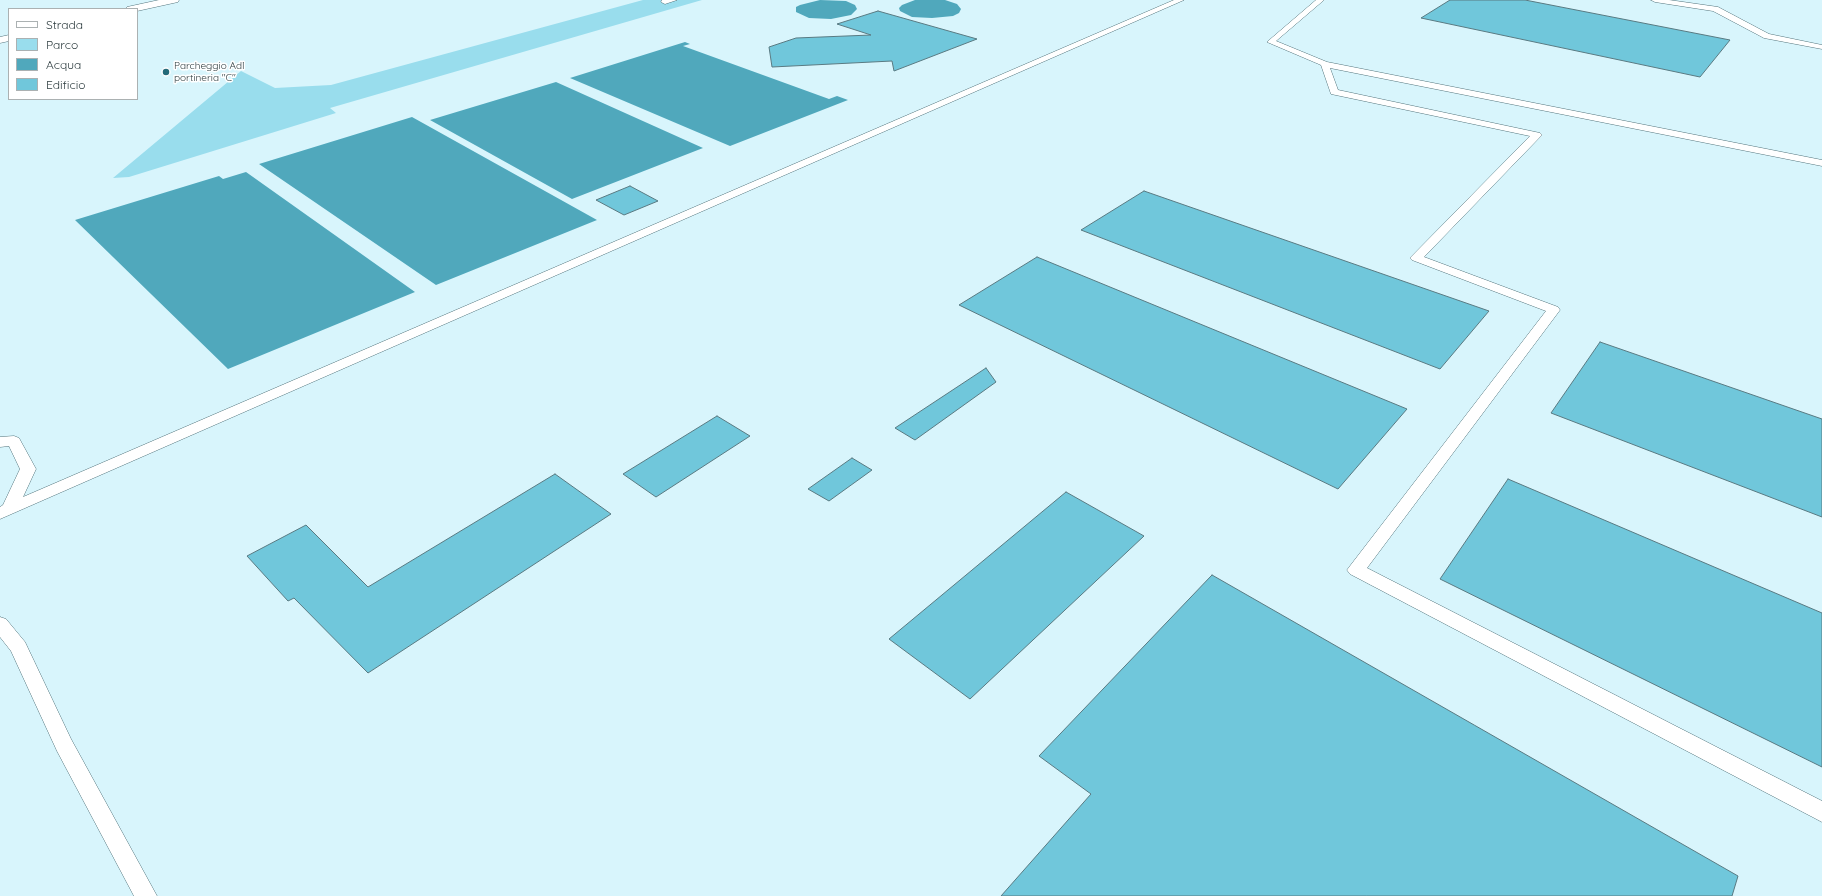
<!DOCTYPE html>
<style>
body{margin:0}
#map{position:relative;width:1822px;height:896px;overflow:hidden;background:#d8f5fc;font-family:Quicksand,sans-serif}
canvas{display:block}
.legend{position:absolute;left:8px;top:8px;width:130px;height:92px;box-sizing:border-box;background:#fff;border:1px solid #abb1b2;margin:0;padding:5px 7px;list-style:none;font-size:12px;color:#2d3c3f}
.legend li{display:flex;align-items:center;gap:8px;height:20px}
.legend b{width:20px;border:1px solid #abb1b2}
</style>
<div id="map">
<canvas width="1822" height="896"></canvas>
<ul class="legend">
<li><b style="height:5px;background:#fff"></b>Strada</li>
<li><b style="height:11px;background:#99dded"></b>Parco</li>
<li><b style="height:11px;background:#50a8bc"></b>Acqua</li>
<li><b style="height:11px;background:#70c7db"></b>Edificio</li>
</ul>
</div>
<script>
const ctx = document.querySelector('canvas').getContext('2d');
ctx.lineJoin = 'round';
function paint(path, color) { ctx.fillStyle = color; ctx.fill(path, 'evenodd'); }
const poly = rows => new Path2D(rows.map(r => 'M' + r).join(''));
function trace(path, color, width, dash) { ctx.strokeStyle = color; ctx.lineWidth = width; ctx.lineCap = dash ? 'butt' : 'round'; ctx.setLineDash(dash || []); ctx.stroke(path); }
function write(font, color, halo, rows, align = 'center') {
  ctx.font = font + ' Quicksand,sans-serif'; ctx.lineWidth = 3; ctx.setLineDash([]); ctx.textBaseline = 'middle'; ctx.strokeStyle = halo; ctx.fillStyle = color; for (const [text, x, y, turn = 0] of rows) {
    ctx.save(); ctx.translate(x, y); ctx.rotate((+turn || 0) * Math.PI / 180); ctx.textAlign = isNaN(turn) ? turn : align; if (halo) ctx.strokeText(text, 0, 0); ctx.fillText(text, 0, 0); ctx.restore();
  }
}
const green = poly([
 [643,0,702,0,330,108,336,113,129,177,113,178,241,71,275,88,331,85]
]);
const water = poly([
 [820,0,846,1,855,5,857,9,851,15,831,19,809,18,796,12,796,7,800,5],
 [915,0,945,0,957,4,961,9,959,13,953,16,932,18,912,17,900,11,899,8,902,5],
 [685,42,690,44,683,46,829,99,837,96,848,100,730,146,570,78],
 [556,82,703,148,572,199,430,120],
 [412,117,597,220,436,285,259,164],
 [246,172,415,292,228,369,75,220,219,176,223,179]
]);
const building = poly([
 [1450,0,1525,0,1730,40,1700,77,1421,18,1450,0],
 [878,11,977,39,894,71,892,61,772,67,769,47,796,38,871,35,837,24,878,11],
 [630,186,658,201,624,215,596,200,630,186],
 [1144,191,1489,311,1440,369,1081,230,1144,191],
 [1037,257,1407,409,1338,489,959,305,1037,257],
 [1600,342,1822,419,1822,517,1551,413,1600,342],
 [986,368,996,382,915,440,895,428,986,368],
 [717,416,750,436,656,497,623,474,717,416],
 [852,458,872,470,829,501,808,489,852,458],
 [555,474,611,514,368,673,294,598,288,601,247,556,306,525,368,587,555,474],
 [1508,479,1822,613,1822,767,1440,579,1508,479],
 [1066,492,1144,536,970,699,889,639,1066,492],
 [1212,575,1738,876,1732,896,1001,896,1091,794,1039,756,1212,575]
]);
const lane = poly([
 [662,0,677,0,665,4,661,2,662,0],
 [1174,0,1184,0,0,519,0,507,3,505,20,469,9,446,0,447,0,437,14,436,19,438,36,469,23,497,1174,0],
 [1316,0,1324,0,1276,41,1327,62,1822,160,1822,166,1330,68,1338,90,1540,133,1542,135,1540,137,1424,257,1558,307,1560,310,1367,568,1822,801,1822,822,1350,574,1347,570,1350,566,1546,311,1412,260,1410,258,1530,136,1331,94,1321,65,1267,42,1316,0],
 [1651,0,1669,0,1718,7,1769,34,1822,45,1822,49,1764,38,1713,11,1655,2,1651,0],
 [0,617,6,619,25,642,71,739,157,896,134,896,57,751,11,651,0,637,0,617]
]);
const secondary = poly([
 [159,0,179,0,178,2,137,11,137,9,126,9,127,7,159,0],
 [9,35,9,41,0,43,0,37,9,35]
]);
const markers = [
 [166,72,4,"#246a79"]
];
const farPoinames = [
 ["Parcheggio AdI",174,66],
 ["portineria \"C\"",174,78]
];
paint(green, '#99dded');
paint(water, '#50a8bc');
paint(building, '#70c7db');
trace(building, '#597a82', 1);
trace(lane, '#54757d', 1);
trace(secondary, '#54757d', 1);
paint(lane, '#fff');
paint(secondary, '#fff');
for (const [x, y, r, color] of markers) { const dot = new Path2D(); dot.arc(x, y, r, 0, 2 * Math.PI); ctx.fillStyle = color; ctx.fill(dot); trace(dot, '#fff', 1.5); }
write('10px', '#2d3c3f', '#fff', farPoinames, 'left');
</script>
